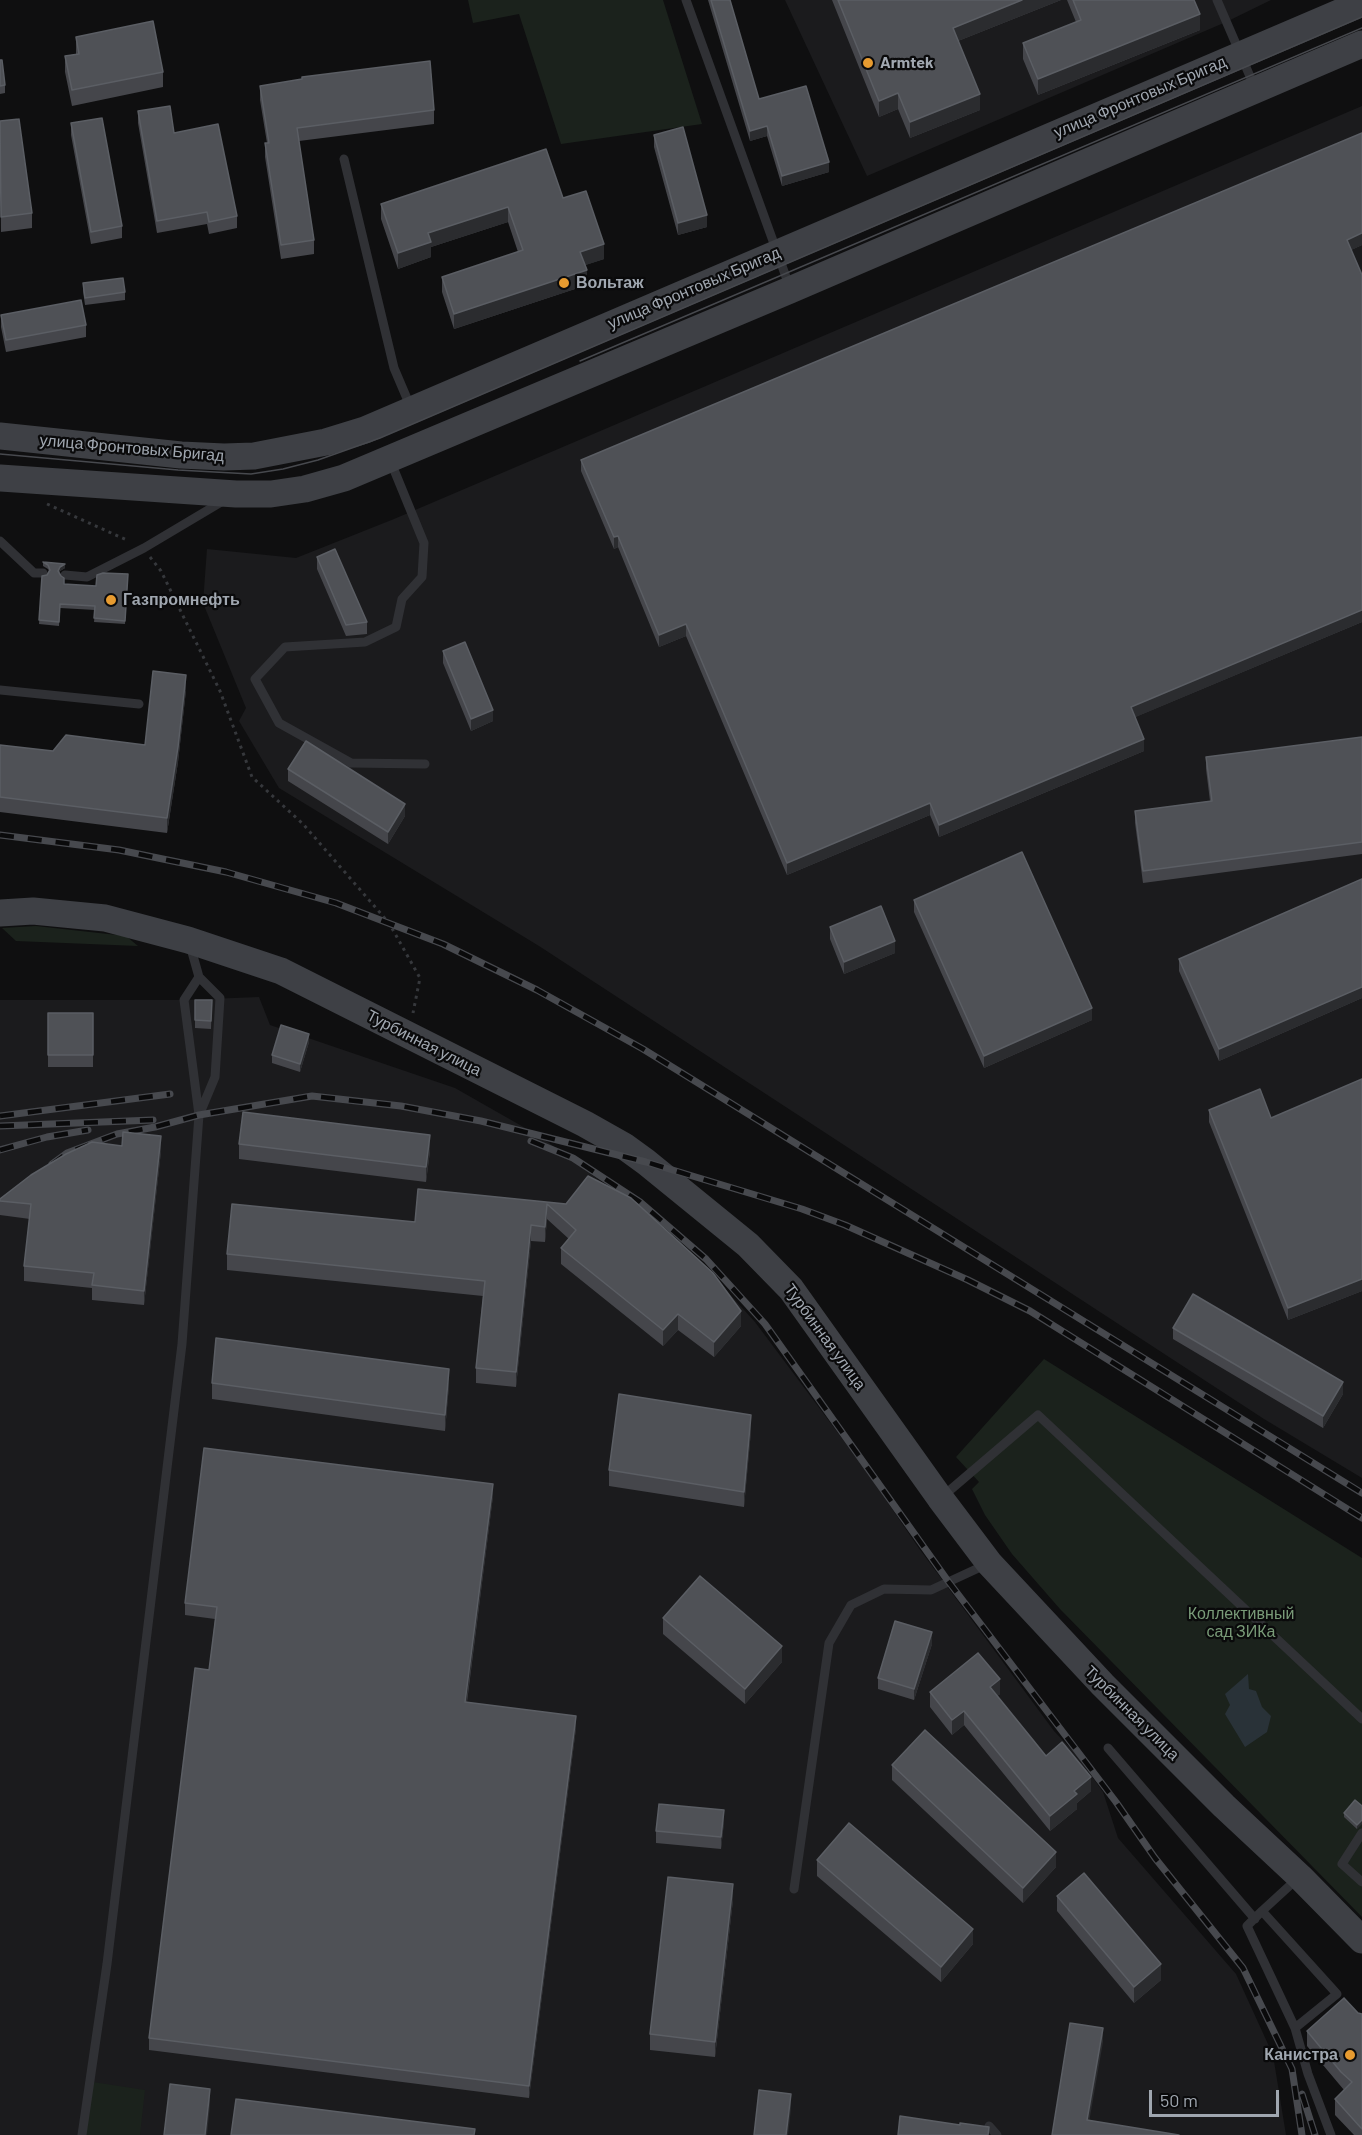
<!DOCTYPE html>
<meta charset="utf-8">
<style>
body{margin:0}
#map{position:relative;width:1362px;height:2135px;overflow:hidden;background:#0f0f10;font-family:Barlow,sans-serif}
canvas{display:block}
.scale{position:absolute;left:1149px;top:2090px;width:130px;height:27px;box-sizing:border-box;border:3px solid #a0a7b0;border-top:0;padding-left:8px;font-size:18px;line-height:21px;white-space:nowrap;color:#a0a7b0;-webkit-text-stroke:4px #0a0a0b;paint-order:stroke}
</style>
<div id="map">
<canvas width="1362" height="2135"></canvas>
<div class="scale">50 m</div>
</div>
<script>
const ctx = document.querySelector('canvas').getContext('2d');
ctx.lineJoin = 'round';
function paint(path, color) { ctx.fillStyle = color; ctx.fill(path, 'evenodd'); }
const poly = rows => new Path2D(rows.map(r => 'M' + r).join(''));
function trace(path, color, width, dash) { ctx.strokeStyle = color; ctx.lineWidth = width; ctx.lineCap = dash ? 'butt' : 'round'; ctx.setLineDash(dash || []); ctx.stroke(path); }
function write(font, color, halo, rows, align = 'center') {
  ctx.font = font + ' Barlow,sans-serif'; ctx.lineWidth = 4.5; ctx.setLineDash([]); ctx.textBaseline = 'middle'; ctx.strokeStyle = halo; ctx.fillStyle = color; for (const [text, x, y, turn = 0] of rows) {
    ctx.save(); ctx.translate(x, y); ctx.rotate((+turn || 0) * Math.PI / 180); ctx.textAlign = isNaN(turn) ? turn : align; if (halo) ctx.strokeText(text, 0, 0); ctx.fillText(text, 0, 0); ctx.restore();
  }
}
const built = poly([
 [785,0,1271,0,1226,22,867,176],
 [1362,106,1362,1478,1264,1419,539,946,279,788,239,721,246,708,203,603,207,549,296,558,394,519],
 [259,997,270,1025,455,1088,541,1137,642,1212,705,1267,755,1322,865,1469,918,1547,1054,1731,1075,1753,1103,1792,1118,1838,1236,1974,1273,2055,1286,2135,0,2135,0,1000,184,1000]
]);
const green = poly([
 [468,0,663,0,702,124,561,144,519,14,473,23],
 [36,926,126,936,138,946,16,941,2,928],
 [1044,1359,1362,1558,1362,1917,1060,1609,1012,1554,985,1515,972,1489,979,1482,956,1457],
 [93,2082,145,2090,140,2135,86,2135]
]);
const water = poly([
 [1248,1674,1249,1689,1256,1691,1262,1707,1271,1716,1267,1732,1245,1747,1225,1714,1230,1705,1225,1694]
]);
const path = poly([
 [47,504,129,541],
 [150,557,161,571,220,691,252,777,303,824,389,923,420,978,413,1013]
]);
const lane = poly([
 [686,0,790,288],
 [1217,0,1255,88],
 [344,159,394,368,411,408],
 [390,460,424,543,422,577,402,599,396,627,365,642,285,647,255,679,279,723,351,763,425,764],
 [0,541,34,573,43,573],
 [65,575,87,577,144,548,223,501],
 [0,690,139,704],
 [190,945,199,977,220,998,215,1077,200,1113],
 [942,1497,1038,1415,1362,1719],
 [1108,1748,1255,1919],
 [1362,1833,1342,1864,1362,1882],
 [794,1889,829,1643,851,1605,884,1589,931,1590,985,1565],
 [1262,1911,1337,1994,1295,2028,1247,1926,1262,1911,1298,1878],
 [1295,2028,1308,2074,1331,2135],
 [989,2126,997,2135],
 [82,2135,107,1964,182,1344,199,1115,184,1000,199,977]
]);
const secondary = poly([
 [0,436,181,455,224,457,254,456,326,442,365,430,1362,3],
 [0,478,236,494,271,494,305,489,344,478,790,290,1362,44],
 [0,913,33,911,105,918,188,940,281,971,585,1124,624,1146,646,1162,748,1245,791,1289,940,1498,989,1563,1103,1685,1224,1806,1300,1877,1362,1940]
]);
const tram = poly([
 [580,361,1362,28],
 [0,454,178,470,251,474,283,469,318,460,380,438,1362,17]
]);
const rail = poly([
 [0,835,119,850,226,872,336,903,443,944,537,990,643,1049,1362,1493],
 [0,1116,170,1094],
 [0,1126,153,1120],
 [531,1141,573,1158,640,1202,706,1259,765,1324,948,1581,1116,1802,1155,1858,1243,1968,1292,2069,1302,2135],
 [0,1150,47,1137,88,1130],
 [52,1164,67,1153,117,1134,155,1127,199,1115,312,1096,401,1106,481,1121,646,1162,802,1209,845,1225,968,1280,1030,1311,1362,1518],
 [1302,2094,1315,2135]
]);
const wall = poly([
 [708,0,730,0,759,99,829,172,782,186,767,136,750,141],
 [832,0,1061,0,958,41,980,110,910,138,898,109,879,117],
 [1067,0,1194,0,1200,30,1038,95,1023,59,1023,43,1076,22],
 [76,37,163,72,163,87,72,106,65,72,65,56,76,54],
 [0,60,5,85,5,93,0,94],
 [260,86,434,110,434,124,299,141,314,240,314,254,281,259,265,157,265,143,267,143,260,100],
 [138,111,174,133,237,216,237,228,209,234,207,224,157,233,138,123],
 [0,121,32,213,32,228,1,232],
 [71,123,122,226,122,238,91,244,71,135],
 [1362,133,1362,245,1351,250,1362,622,1135,717,1144,751,939,837,930,815,787,875,686,636,659,647,618,547,614,549,581,471,581,460],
 [654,135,707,227,678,235,654,147],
 [563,198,604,259,585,265,587,285,454,329,442,292,442,277,518,252,508,222,431,247,431,257,398,269,381,219,381,204],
 [83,283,125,292,125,300,85,305,83,291],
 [1,315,86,325,86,337,6,352,1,327],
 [317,557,367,622,367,634,346,636,317,569],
 [43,562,65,568,60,571,59,573,64,584,96,586,128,574,125,624,94,622,95,610,60,608,59,626,39,624,42,576,47,575,49,571,48,569,43,566],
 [443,651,493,721,471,731,443,663],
 [186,690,178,762,167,833,0,812,0,745,53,751,145,745],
 [1362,737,1362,854,1143,883,1135,823,1135,811,1210,801,1206,769,1206,757],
 [288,769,405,816,388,844,288,781],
 [1362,879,1362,998,1219,1061,1179,971,1179,959],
 [914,900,1092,1020,984,1068,914,912],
 [830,927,895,953,844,974,830,939],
 [195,1000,212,1000,211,1029,195,1028],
 [48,1013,93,1013,93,1067,48,1067],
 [309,1042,300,1072,272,1063,272,1055],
 [1362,1079,1362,1291,1288,1320,1209,1122,1209,1110,1271,1118],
 [239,1144,430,1151,426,1182,239,1159],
 [161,1151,144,1305,92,1300,92,1288,24,1281,24,1266,30,1219,0,1215,0,1199],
 [418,1189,566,1204,741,1326,714,1357,678,1330,663,1346,561,1264,561,1248,569,1239,547,1219,545,1242,531,1241,516,1387,476,1383,476,1368,483,1296,227,1270,227,1254,415,1222],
 [1173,1328,1343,1394,1323,1428,1173,1339],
 [212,1383,449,1385,445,1431,212,1399],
 [751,1431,744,1507,609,1486,609,1470],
 [493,1496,467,1702,576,1728,529,2098,149,2050,149,2038,209,1670,215,1619,185,1615,185,1603],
 [663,1618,782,1662,745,1704,663,1634],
 [932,1644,914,1700,878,1689,878,1678],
 [930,1692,1000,1694,997,1696,1046,1756,1091,1791,1077,1803,1077,1809,1050,1831,964,1725,952,1735,930,1707],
 [892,1765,1056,1867,1023,1903,892,1780],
 [1362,1806,1357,1829,1344,1817,1344,1813],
 [724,1822,721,1849,656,1843,656,1831],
 [817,1860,973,1944,941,1982,817,1876],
 [1057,1896,1161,1980,1134,2003,1057,1911],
 [733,1900,715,2057,650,2050,650,2034],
 [1358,2013,1362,2014,1362,2135,1354,2135,1335,2115,1335,2099,1344,2090,1307,2046,1307,2031]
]);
const shadedWall = poly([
 [1022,0,1061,0,953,43,953,28],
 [1200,14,1200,30,1038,95,1038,79],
 [898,93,898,109,879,117,879,101],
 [980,94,980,110,910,138,910,122],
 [767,126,767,136,750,141,750,131],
 [829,162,829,172,782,186,782,176],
 [508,207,508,222,431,247,431,257,398,269,398,253,428,233],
 [707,215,707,227,678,235,678,223],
 [1362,233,1362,245,1347,252,1347,240],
 [604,244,604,259,580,267,580,252],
 [587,270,587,285,454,329,454,314],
 [618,536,618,547,614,549,614,537],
 [65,564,65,568,60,571,58,575,60,567],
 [1362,610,1362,622,1131,719,1131,707],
 [686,624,686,636,659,647,659,635],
 [186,675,186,690,178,762,167,833,167,818],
 [493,710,493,721,471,731,471,719],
 [1144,739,1144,751,939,837,939,825],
 [930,803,930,815,787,875,787,863],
 [405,804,405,816,388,844,388,832],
 [895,941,895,953,844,974,844,962],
 [1362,987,1362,998,1219,1061,1219,1049],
 [1092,1008,1092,1020,984,1068,984,1056],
 [309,1034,309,1042,300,1072,300,1064],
 [430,1135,430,1151,426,1182,426,1167],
 [161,1136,161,1151,144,1305,144,1291],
 [547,1204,547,1219,545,1242,545,1227],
 [531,1225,531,1241,516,1387,516,1372],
 [1362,1279,1362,1291,1288,1320,1288,1308],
 [741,1311,741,1326,714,1357,714,1342],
 [678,1314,678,1330,663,1346,663,1330],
 [449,1369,449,1385,445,1431,445,1415],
 [1343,1382,1343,1394,1323,1428,1323,1416],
 [751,1415,751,1431,744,1507,744,1492],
 [493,1484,493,1496,465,1714,465,1702],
 [932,1632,932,1644,914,1700,914,1689],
 [782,1646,782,1662,745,1704,745,1689],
 [1000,1679,1000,1694,990,1702,990,1687],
 [964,1711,964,1725,952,1735,952,1720],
 [576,1716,576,1728,529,2098,529,2086],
 [1091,1777,1091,1791,1077,1803,1077,1809,1050,1831,1050,1816,1074,1791],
 [724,1810,724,1822,721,1849,721,1837],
 [1362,1820,1362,1824,1357,1829,1357,1825],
 [1056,1852,1056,1867,1023,1903,1023,1888],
 [733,1884,733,1900,715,2057,715,2042],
 [973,1929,973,1944,941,1982,941,1967],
 [1161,1964,1161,1980,1134,2003,1134,1987],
 [1103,2028,1103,2042,1087,2134,1087,2120],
 [210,2089,210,2105,207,2135,205,2135],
 [791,2094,791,2109,788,2135,786,2135]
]);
const building = poly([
 [711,0,730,0,759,99,806,86,829,162,782,176,767,126,750,131,711,0],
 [838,0,1022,0,953,28,980,94,910,122,898,93,879,101,838,0],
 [1073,0,1194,0,1200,14,1038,79,1023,43,1081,20,1073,0],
 [153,21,163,72,72,90,65,56,79,54,76,37,153,21],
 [0,60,2,60,5,85,0,86,0,60],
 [430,61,434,110,297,128,314,240,281,245,265,143,269,143,260,86,302,79,302,77,430,61],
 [170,106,174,133,218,124,237,216,209,222,207,212,157,221,138,111,170,106],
 [102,118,122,226,91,232,71,123,102,118],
 [19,119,32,213,1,217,0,121,19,119],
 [683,127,707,215,678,223,654,135,683,127],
 [1362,133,1362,233,1347,240,1362,275,1362,610,1131,707,1144,739,939,825,930,803,787,863,686,624,659,635,618,536,614,537,581,460,1362,133],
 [546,149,563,198,586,191,604,244,580,252,587,270,454,314,442,277,523,250,508,207,428,233,431,242,398,253,381,204,546,149],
 [123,278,125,292,85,298,83,283,123,278],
 [81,300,86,325,6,340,1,315,81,300],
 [335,549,367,622,346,625,317,557,335,549],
 [43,562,65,564,60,567,58,571,61,576,64,578,64,584,96,586,97,575,103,573,128,574,125,621,94,618,95,606,60,604,59,622,39,620,42,576,47,575,50,570,48,565,43,562],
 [465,642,493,710,471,719,443,651,465,642],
 [153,671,186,675,178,747,167,818,0,797,0,745,53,751,66,735,145,745,153,671],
 [1362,737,1362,842,1143,871,1135,811,1212,801,1206,757,1362,737],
 [306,741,405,804,388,832,288,769,306,741],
 [1022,852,1092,1008,984,1056,914,900,1022,852],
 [1362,879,1362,987,1219,1049,1179,959,1362,879],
 [881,906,895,941,844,962,830,927,881,906],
 [195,1000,212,1000,211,1021,195,1020,195,1000],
 [48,1013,93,1013,93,1055,48,1055,48,1013],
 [281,1025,309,1034,300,1064,272,1055,281,1025],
 [1362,1079,1362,1279,1288,1308,1209,1110,1260,1089,1271,1118,1362,1079],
 [243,1112,430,1135,426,1167,239,1144,243,1112],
 [123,1132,161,1136,144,1291,92,1285,94,1273,24,1266,31,1204,0,1201,0,1199,31,1175,66,1154,92,1142,122,1146,123,1132],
 [588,1176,631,1198,713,1273,741,1311,714,1342,678,1314,663,1330,561,1248,576,1230,547,1204,545,1227,531,1225,516,1372,476,1368,485,1281,227,1254,232,1204,415,1222,418,1189,566,1204,588,1176],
 [1193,1294,1343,1382,1323,1416,1173,1328,1193,1294],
 [216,1338,449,1369,445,1415,212,1383,216,1338],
 [619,1394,751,1415,744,1492,609,1470,619,1394],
 [204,1448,493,1484,465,1702,576,1716,529,2086,149,2038,195,1668,209,1670,217,1607,185,1603,204,1448],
 [700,1576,782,1646,745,1689,663,1618,700,1576],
 [895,1621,932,1632,914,1689,878,1678,895,1621],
 [978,1653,1000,1679,990,1687,1046,1756,1062,1742,1091,1777,1074,1791,1077,1794,1050,1816,964,1711,952,1720,930,1692,978,1653],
 [925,1730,1056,1852,1023,1888,892,1765,925,1730],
 [1355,1800,1362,1806,1362,1820,1357,1825,1344,1813,1355,1800],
 [659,1804,724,1810,721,1837,656,1831,659,1804],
 [849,1823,973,1929,941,1967,817,1860,849,1823],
 [1084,1873,1161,1964,1134,1987,1057,1896,1084,1873],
 [668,1877,733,1884,715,2042,650,2034,668,1877],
 [1344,1998,1358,2013,1362,2014,1362,2129,1335,2099,1352,2082,1341,2072,1307,2031,1344,1998],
 [1070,2023,1103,2028,1087,2120,1179,2135,1052,2135,1070,2023],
 [170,2084,210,2089,205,2135,164,2135,170,2084],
 [759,2090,791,2094,786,2135,754,2135,759,2090],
 [236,2099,475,2129,474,2135,231,2135,236,2099],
 [900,2116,960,2125,960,2123,989,2127,988,2135,898,2135,900,2116]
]);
const markers = [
 [868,63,6,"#e79b30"],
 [564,283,6,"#e79b30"],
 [111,600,6,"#e79b30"],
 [1350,2055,6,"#e79b30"]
];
const poiNames = [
 ["Armtek",880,63],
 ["Вольтаж",576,283],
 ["Газпромнефть",123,600],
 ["Канистра",1338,2055,"right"]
];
const streetNames = [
 ["улица Фронтовых Бригад",1140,97,-23],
 ["улица Фронтовых Бригад",694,288,-23],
 ["улица Фронтовых Бригад",132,448,5],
 ["Турбинная улица",424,1043,27],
 ["Турбинная улица",825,1337,54],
 ["Турбинная улица",1132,1713,45]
];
const parkNames = [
 ["Коллективный",1241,1614],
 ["сад ЗИКа",1241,1632]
];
paint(built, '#1b1b1d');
paint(green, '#1b221c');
paint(water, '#293238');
trace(path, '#36383c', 3, [3, 4.5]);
trace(lane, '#303135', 9);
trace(secondary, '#3e4045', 27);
trace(tram, '#47494e', 1.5);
trace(rail, '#47494e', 7);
trace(rail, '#0a0a0b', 4.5, [14]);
paint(wall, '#45464b');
paint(shadedWall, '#2b2c2f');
paint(building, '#4f5156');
trace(building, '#5b5e64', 1.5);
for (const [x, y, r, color] of markers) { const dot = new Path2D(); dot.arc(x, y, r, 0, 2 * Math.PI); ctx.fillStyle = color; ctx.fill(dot); trace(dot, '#0a0a0b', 2); }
write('bold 16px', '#a0a7b0', '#0a0a0b', poiNames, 'left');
write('16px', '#a0a7b0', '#0a0a0b', streetNames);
write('16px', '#799b78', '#0a0a0b', parkNames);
</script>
